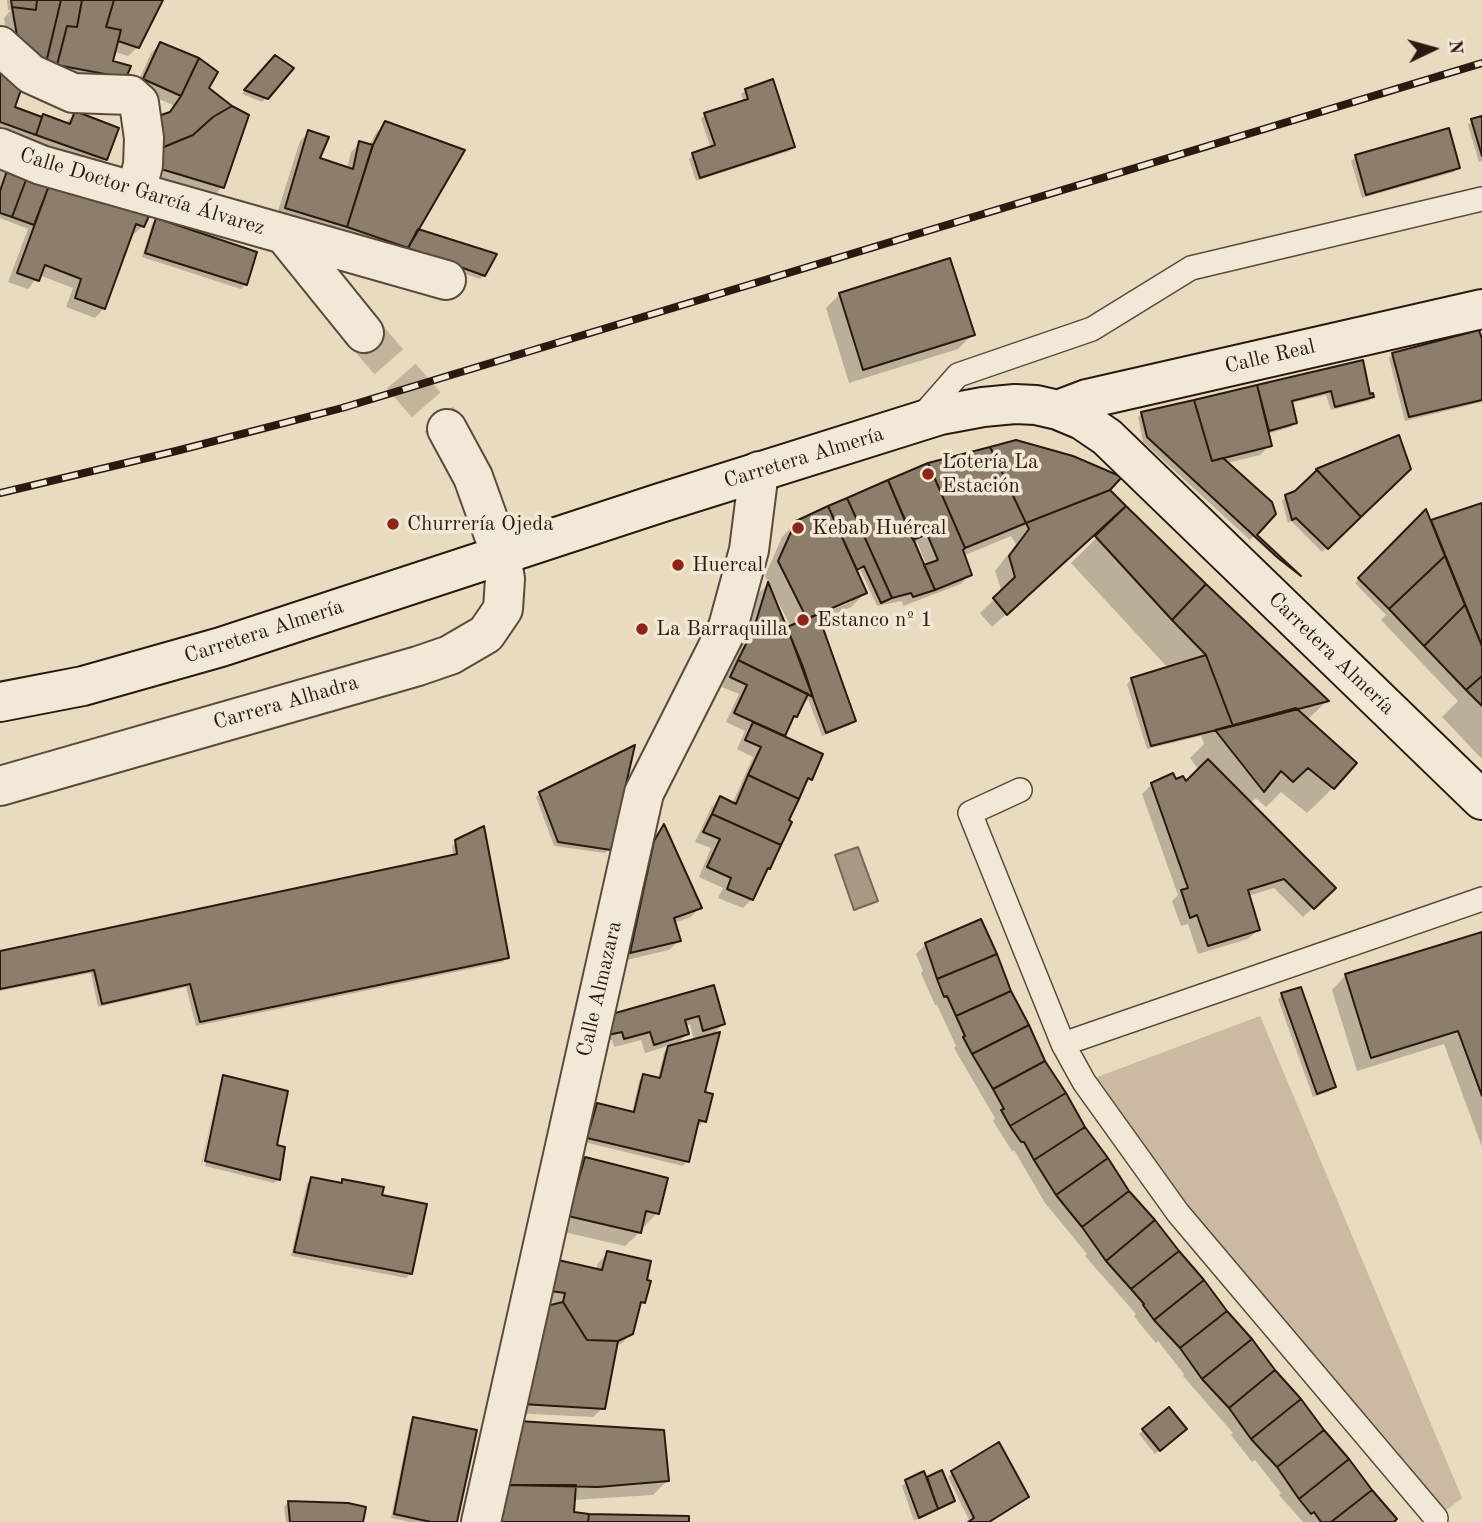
<!DOCTYPE html>
<meta charset="utf-8">
<style>
body{margin:0}
#map{position:relative;width:1482px;height:1522px;overflow:hidden;background:#e9dbbf;font-family:"Old Standard TT",serif}
canvas{display:block}
.north{position:absolute;left:1398px;top:14px;width:70px;height:70px;-webkit-text-stroke:5px #f1e8d5;paint-order:stroke;rotate:85deg;font-size:19px;font-weight:700;line-height:28px;text-align:center;color:#2a1910}
.north::after{content:'';display:block;margin:auto;width:24px;height:32px;background:#2a1910;clip-path:polygon(50% 0,100% 100%,50% 72%,0 100%)}
</style>
<div id="map">
<canvas width="1482" height="1522"></canvas>
<div class="north">N</div>
</div>
<script>
const ctx = document.querySelector('canvas').getContext('2d');
ctx.lineJoin = 'round';
function paint(path, color) { ctx.fillStyle = color; ctx.fill(path, 'evenodd'); }
const poly = rows => new Path2D(rows.map(r => 'M' + r).join(''));
function trace(path, color, width, dash) { ctx.strokeStyle = color; ctx.lineWidth = width; ctx.lineCap = dash ? 'butt' : 'round'; ctx.setLineDash(dash || []); ctx.stroke(path); }
function write(font, color, halo, rows, align = 'center') {
  ctx.font = font + ' "Old Standard TT",serif'; ctx.lineWidth = 7; ctx.setLineDash([]); ctx.textBaseline = 'middle'; ctx.strokeStyle = halo; ctx.fillStyle = color; for (const [text, x, y, turn = 0] of rows) {
    ctx.save(); ctx.translate(x, y); ctx.rotate((+turn || 0) * Math.PI / 180); ctx.textAlign = isNaN(turn) ? turn : align; if (halo) ctx.strokeText(text, 0, 0); ctx.fillText(text, 0, 0); ctx.restore();
  }
}
const green = poly([
 [1260,1016,1462,1498,1436,1518,1084,1082]
]);
const water = poly([
 [858,847,878,901,854,910,835,855,858,847]
]);
const shadow = poly([
 [7,0,161,0,138,47,128,56,115,52,111,62,115,86,40,66,8,45,4,18,11,10,8,10],
 [160,44,207,88,222,187,213,197,152,178,167,115,173,105,135,89,151,53],
 [275,58,267,97,262,102,242,94],
 [0,72,13,108,65,124,75,113,105,159,96,169,0,135],
 [746,90,793,146,789,151,696,181,689,159,693,155,711,149,701,119,705,115,744,102,741,94],
 [1482,117,1482,161,1479,162,1468,125,1472,121],
 [385,123,416,230,484,275,480,279,403,252,276,217,300,141,309,132,318,159,347,169,351,152,360,143,369,146,376,133],
 [1356,157,1458,167,1454,172,1362,198,1351,161],
 [0,163,51,182,143,226,133,235,131,234,104,308,95,318,66,307,73,288,39,275,28,289,8,282,28,229,0,218],
 [156,220,255,253,245,285,241,289,142,257,152,224],
 [840,294,973,334,958,349,849,383,826,308],
 [1482,344,1482,402,1405,421,1389,358,1393,354],
 [1362,362,1369,396,1372,397,1368,401,1331,410,1326,395,1291,403,1295,423,1291,427,1267,434,1270,445,1260,455,1227,463,1274,513,1250,540,1143,442,1138,417,1142,413],
 [929,465,1108,490,1327,701,1307,720,1333,788,1307,813,1281,792,1266,807,1256,798,1250,804,1333,888,1303,917,1274,888,1248,896,1258,930,1248,939,1198,954,1188,924,1181,926,1172,901,1178,895,1142,794,1152,784,1176,781,1185,784,1199,770,1190,758,1204,744,1201,736,1147,749,1127,684,1131,680,1168,668,1071,563,1113,522,1111,519,992,627,980,613,1002,592,995,571,1016,544,1011,536,963,556,970,574,961,584,903,606,902,601,877,606,860,569,856,571,865,593,851,607,819,621,854,721,850,725,822,736,808,699,789,723,782,737,810,779,802,787,752,899,743,908,718,898,723,888,699,877,711,848,695,842,711,808,720,798,732,804,753,757,737,749,745,731,726,722,739,694,722,687,754,598,769,583,765,576,782,537,797,522],
 [917,542,927,566,923,567,913,544],
 [772,590,791,627,785,631,770,591],
 [851,599,851,602,816,617,816,613],
 [1409,468,1322,552,1291,521,1288,523,1282,501,1286,496],
 [1482,504,1482,759,1442,717,1458,701,1381,620,1386,615,1355,583,1425,512,1430,524],
 [540,793,609,849,605,853,554,846,536,797],
 [663,827,700,907,691,917,674,923,679,941,669,950,622,961,645,852,655,835],
 [456,842,507,957,503,962,196,1026,186,987,98,1007,91,973,0,991,0,953,453,857,452,846],
 [1482,934,1482,1147,1444,1044,1357,1071,1332,990,1346,975],
 [926,944,1036,1047,1083,1128,1128,1192,1397,1522,1303,1522,1279,1495,1281,1493,1255,1460,1252,1462,1231,1435,1233,1433,1183,1376,1184,1374,1158,1341,1156,1343,1144,1329,1134,1316,1136,1314,1085,1256,1087,1254,1045,1203,1014,1150,1012,1151,993,1121,995,1118,954,1048,956,1046,937,1005,935,1005,921,973,923,971,916,954],
 [713,987,723,1024,712,1036,703,1094,704,1121,700,1125,696,1124,687,1161,683,1166,584,1142,594,1109,598,1105,632,1113,639,1081,643,1076,658,1079,664,1052,671,1045,645,1053,641,1040,614,1047,612,1040,600,1043,603,1025],
 [690,1024,694,1041,675,1046,687,1034,685,1026],
 [1282,995,1334,1087,1330,1091,1313,1097,1278,999],
 [224,1077,275,1146,279,1179,274,1183,205,1166,224,1080,221,1080],
 [220,1081,202,1165,201,1165],
 [585,1159,657,1213,643,1228,640,1227,640,1232,625,1246,555,1230,571,1173],
 [312,1179,340,1184,343,1181,380,1197,410,1274,406,1278,291,1256,307,1183],
 [608,1253,644,1281,643,1302,638,1308,632,1333,622,1343,615,1346,603,1408,593,1417,514,1413,556,1306,556,1303,542,1300,549,1271,596,1270,598,1263],
 [1169,1409,1181,1433,1155,1454,1139,1434],
 [414,1419,456,1522,410,1522,391,1518,410,1423],
 [504,1437,667,1481,653,1495,573,1500,572,1514,688,1522,494,1522],
 [941,1473,953,1501,948,1505,914,1521,902,1486,906,1482,926,1479],
 [952,1473,1023,1501,989,1522,970,1522,948,1477],
 [288,1503,361,1522,286,1522,284,1507]
]);
const building = poly([
 [11,0,37,0,36,10,12,7,11,0],
 [37,0,61,0,46,63,17,36,12,7,36,10,37,0],
 [61,0,82,0,77,27,67,26,57,65,46,63,61,0],
 [82,0,114,0,106,27,121,30,113,61,131,66,126,78,57,65,67,26,77,27,82,0],
 [114,0,163,0,139,48,118,41,121,30,106,27,114,0],
 [160,42,199,58,181,96,143,79,160,42],
 [275,55,294,68,268,99,244,90,275,55],
 [199,58,218,72,209,88,232,106,213,117,193,135,159,149,155,117,170,112,181,96,199,58],
 [0,69,22,87,15,107,42,117,36,135,0,122,0,69],
 [773,79,795,147,700,178,692,153,715,145,704,113,748,99,745,89,773,79],
 [232,106,249,115,224,188,161,169,159,149,193,135,213,117,232,106],
 [75,111,119,128,107,160,36,135,43,114,70,124,75,111],
 [1482,116,1482,156,1471,119,1482,116],
 [385,121,465,150,408,248,347,227,372,147,385,121],
 [1449,128,1460,168,1366,195,1355,155,1449,128],
 [308,130,329,137,320,158,353,169,359,141,373,145,347,227,285,208,308,130],
 [9,165,29,172,12,217,0,213,0,191,9,165],
 [29,172,51,180,34,225,12,217,29,172],
 [51,180,149,216,144,227,136,224,105,309,75,298,81,279,45,265,39,281,17,273,51,180],
 [156,218,257,252,247,285,145,253,156,218],
 [418,229,497,254,485,276,408,248,418,229],
 [950,258,975,335,863,370,839,293,950,258],
 [1479,330,1482,339,1482,400,1409,417,1392,353,1479,330],
 [1363,360,1370,394,1373,393,1374,397,1335,407,1331,391,1292,401,1297,423,1269,431,1257,385,1363,360],
 [1257,385,1272,446,1212,461,1194,400,1257,385],
 [1194,400,1212,461,1223,458,1272,502,1276,514,1257,535,1301,576,1278,558,1147,437,1141,412,1194,400],
 [1399,435,1411,469,1361,517,1316,469,1399,435],
 [1016,440,1073,456,1122,477,1110,490,1026,523,990,447,1016,440],
 [990,447,1026,523,965,548,928,463,990,447],
 [928,463,965,548,963,550,972,575,935,590,924,565,938,560,927,534,913,540,888,480,928,463],
 [1317,470,1361,517,1328,549,1296,518,1292,520,1285,495,1295,491,1317,470],
 [888,480,935,590,913,597,911,593,892,598,847,498,888,480],
 [1110,490,1126,506,1007,615,993,598,1015,577,1009,556,1029,529,1026,523,1110,490],
 [847,498,892,598,881,603,864,566,857,570,828,506,847,498],
 [1482,503,1482,646,1431,520,1482,503],
 [828,506,867,593,807,619,778,561,796,521,828,506],
 [1126,506,1206,584,1172,620,1095,536,1126,506],
 [1426,509,1445,556,1389,609,1358,578,1426,509],
 [1445,556,1465,605,1424,646,1389,609,1445,556],
 [768,582,803,667,813,697,738,660,754,628,768,582],
 [1206,584,1329,701,1233,726,1206,655,1172,620,1206,584],
 [1465,605,1482,646,1482,676,1466,690,1424,646,1465,605],
 [818,614,856,721,826,733,787,627,818,614],
 [1206,655,1233,726,1151,746,1131,678,1206,655],
 [738,660,808,694,797,717,794,716,785,736,734,713,747,685,730,677,738,660],
 [1482,676,1482,706,1466,690,1482,676],
 [1296,708,1357,763,1334,789,1308,768,1293,782,1281,771,1264,792,1215,730,1296,708],
 [753,722,823,754,812,780,808,778,799,799,748,775,761,747,745,740,753,722],
 [635,745,611,850,558,842,539,792,635,745],
 [1208,759,1336,888,1314,909,1284,879,1248,890,1260,930,1208,946,1197,915,1190,918,1181,890,1188,888,1151,783,1173,773,1176,779,1183,776,1186,781,1208,759],
 [748,775,799,799,789,820,792,822,781,845,712,814,720,796,736,804,748,775],
 [712,814,781,845,770,869,768,868,753,900,727,889,731,878,707,867,720,839,703,832,712,814],
 [664,824,702,908,674,918,681,941,630,953,654,841,664,824],
 [484,826,509,958,200,1022,190,984,102,1004,94,970,0,989,0,951,457,854,455,840,484,826],
 [981,919,997,954,937,979,925,943,981,919],
 [1482,932,1482,1096,1458,1031,1371,1058,1345,974,1482,932],
 [997,954,1011,991,956,1016,947,996,944,997,937,979,997,954],
 [714,985,725,1024,703,1031,699,1016,685,1020,689,1034,654,1045,650,1032,624,1039,622,1032,608,1035,612,1014,714,985],
 [1301,987,1336,1087,1317,1094,1281,993,1301,987],
 [1011,991,1029,1025,972,1054,963,1037,965,1036,956,1016,1011,991],
 [1029,1025,1045,1061,993,1089,972,1054,1029,1025],
 [720,1032,705,1092,713,1094,706,1122,699,1120,689,1162,587,1138,597,1103,634,1112,643,1074,660,1078,668,1046,720,1032],
 [1045,1061,1066,1093,1010,1126,1001,1110,1004,1109,993,1089,1045,1061],
 [223,1075,288,1091,277,1145,285,1147,280,1180,205,1161,223,1075],
 [1066,1093,1085,1127,1034,1160,1024,1142,1021,1142,1010,1126,1066,1093],
 [1085,1127,1108,1158,1056,1195,1034,1160,1085,1127],
 [585,1157,668,1178,659,1214,646,1211,641,1233,568,1216,585,1157],
 [1108,1158,1129,1191,1082,1227,1056,1195,1108,1158],
 [311,1177,342,1183,342,1179,384,1187,382,1195,427,1204,412,1274,294,1252,311,1177],
 [1129,1191,1155,1220,1106,1261,1082,1227,1129,1191],
 [1155,1220,1179,1251,1131,1289,1106,1261,1155,1220],
 [607,1251,651,1261,647,1280,651,1281,645,1303,641,1302,633,1334,618,1341,587,1340,563,1302,565,1293,550,1291,558,1260,602,1270,607,1251],
 [1179,1251,1204,1280,1154,1320,1143,1305,1144,1304,1131,1289,1179,1251],
 [1204,1280,1227,1311,1180,1348,1154,1320,1204,1280],
 [563,1302,587,1340,618,1341,605,1409,522,1404,546,1306,563,1302],
 [1227,1311,1252,1339,1202,1379,1180,1348,1227,1311],
 [1252,1339,1275,1370,1229,1408,1202,1379,1252,1339],
 [1275,1370,1301,1399,1251,1439,1229,1408,1275,1370],
 [1301,1399,1324,1430,1277,1467,1251,1439,1301,1399],
 [1169,1407,1187,1429,1160,1451,1142,1429,1169,1407],
 [413,1417,477,1430,457,1522,431,1522,394,1514,413,1417],
 [518,1421,664,1430,669,1481,598,1487,507,1485,518,1421],
 [1324,1430,1349,1459,1299,1499,1277,1467,1324,1430],
 [999,1442,1029,1497,989,1522,968,1522,974,1518,951,1471,999,1442],
 [1349,1459,1372,1490,1331,1522,1321,1522,1314,1512,1311,1514,1299,1499,1349,1459],
 [942,1470,955,1501,938,1509,927,1477,942,1470],
 [924,1471,938,1509,919,1518,905,1480,924,1471],
 [507,1485,576,1485,574,1512,589,1514,588,1522,501,1522,507,1485],
 [1372,1490,1397,1519,1394,1522,1331,1522,1372,1490],
 [288,1501,348,1503,366,1507,363,1522,290,1522,288,1501],
 [589,1514,689,1516,689,1522,588,1522,589,1514]
]);
const streetTunnel = poly([
 [364,333,447,429]
]);
const lane = poly([
 [921,417,958,375,1092,329,1191,268,1482,199],
 [1020,790,970,813,1063,1044,1084,1082,1178,1213,1436,1518],
 [1063,1044,1482,899]
]);
const street = poly([
 [0,46,31,74,73,93,130,95,139,103,144,138,143,165,136,192],
 [0,148,41,165,446,280],
 [284,234,364,333],
 [0,786,418,666,450,655,486,634,503,609,505,579,501,555,473,477,447,429],
 [481,1522,644,793,728,627,749,550,759,471]
]);
const secondary = poly([
 [1058,410,1087,399,1482,309],
 [0,702,83,686,221,647,660,503,940,415,983,407,1015,404,1036,405,1058,410,1082,420,1107,437,1482,800]
]);
const rail = poly([
 [0,493,176,451,342,408,1482,63]
]);
const markers = [
 [928,474,7,"#8f2418"],
 [393,524,7,"#8f2418"],
 [798,528,7,"#8f2418"],
 [678,565,7,"#8f2418"],
 [803,620,7,"#8f2418"],
 [642,629,7,"#8f2418"]
];
const streetNames = [
 ["Calle Doctor García Álvarez",142,192,17],
 ["Calle Real",1270,357,-13],
 ["Carretera Almería",804,458,-17],
 ["Carretera Almería",264,632,-18],
 ["Carretera Almería",1331,654,44],
 ["Carrera Alhadra",286,703,-16],
 ["Calle Almazara",600,989,-77]
];
const poiNames = [
 ["Lotería La",942,462],
 ["Estación",942,486],
 ["Churrería Ojeda",407,524],
 ["Kebab Huércal",812,528],
 ["Huercal",692,565],
 ["Estanco nº 1",817,620],
 ["La Barraquilla",656,629]
];
paint(green, '#c9baa1');
paint(water, '#a89984');
trace(water, '#766656', 2);
paint(shadow, '#0003');
paint(building, '#8d7e6b');
trace(building, '#2a1910', 2);
trace(streetTunnel, '#c3b49c', 38, [38, 19]);
trace(lane, '#5a4a3c', 26);
trace(street, '#5a4a3c', 42);
trace(secondary, '#2a1910', 42);
trace(lane, '#f1e8d5', 23);
trace(street, '#f1e8d5', 38);
trace(secondary, '#f1e8d5', 38);
trace(rail, '#2a1910', 8);
trace(rail, '#f1e8d5', 5, [16]);
for (const [x, y, r, color] of markers) { const dot = new Path2D(); dot.arc(x, y, r, 0, 2 * Math.PI); ctx.fillStyle = color; ctx.fill(dot); trace(dot, '#f1e8d5', 2.5); }
write('21px', '#2a1910', '#f1e8d5', streetNames);
write('21px', '#2a1910', '#f1e8d5', poiNames, 'left');
</script>
